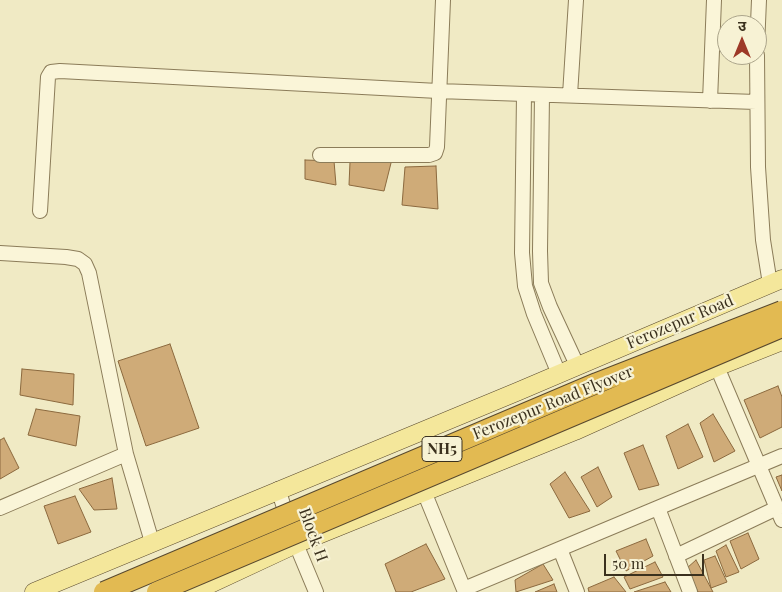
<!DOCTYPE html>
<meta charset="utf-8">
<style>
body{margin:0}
#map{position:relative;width:782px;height:592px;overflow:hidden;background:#f0eac4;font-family:"Playfair Display","Noto Sans Devanagari",serif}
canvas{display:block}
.north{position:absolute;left:717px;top:15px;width:50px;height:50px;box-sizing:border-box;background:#f7f2d4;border:1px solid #aca58b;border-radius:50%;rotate:0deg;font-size:14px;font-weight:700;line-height:20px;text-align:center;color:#3b311e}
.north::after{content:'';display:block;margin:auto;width:18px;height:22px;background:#9d3927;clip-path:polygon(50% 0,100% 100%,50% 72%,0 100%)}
.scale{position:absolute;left:604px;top:554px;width:100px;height:22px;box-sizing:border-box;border:2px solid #3b311e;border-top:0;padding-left:6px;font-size:15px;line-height:18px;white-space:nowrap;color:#3b311e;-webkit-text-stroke:4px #f7f2d4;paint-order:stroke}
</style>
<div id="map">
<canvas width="782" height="592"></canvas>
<div class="north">उ</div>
<div class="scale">50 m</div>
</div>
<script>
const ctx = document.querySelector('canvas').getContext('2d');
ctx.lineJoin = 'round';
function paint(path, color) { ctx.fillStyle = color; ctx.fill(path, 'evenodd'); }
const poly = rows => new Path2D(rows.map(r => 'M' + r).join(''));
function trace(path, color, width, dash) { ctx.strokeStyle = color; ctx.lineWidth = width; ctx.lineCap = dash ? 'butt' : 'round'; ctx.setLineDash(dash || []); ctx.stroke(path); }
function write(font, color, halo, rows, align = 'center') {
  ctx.font = font + ' "Playfair Display",serif'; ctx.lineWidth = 4.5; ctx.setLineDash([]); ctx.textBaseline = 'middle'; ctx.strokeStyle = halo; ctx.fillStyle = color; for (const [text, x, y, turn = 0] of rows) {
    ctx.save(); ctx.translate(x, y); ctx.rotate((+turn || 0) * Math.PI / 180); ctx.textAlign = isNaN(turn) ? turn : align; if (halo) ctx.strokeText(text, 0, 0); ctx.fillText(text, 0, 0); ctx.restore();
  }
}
const building = poly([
 [392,159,384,191,349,185,350,162,392,159],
 [305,160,334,161,336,185,305,179,305,160],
 [436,166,438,209,402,205,405,167,436,166],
 [170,344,199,428,146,446,118,361,170,344],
 [22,369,74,374,73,405,20,395,22,369],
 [778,386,782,397,782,427,760,438,744,400,778,386],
 [36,409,80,416,76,446,28,435,36,409],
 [713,414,735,451,714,462,700,423,713,414],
 [688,424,703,457,678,469,666,436,688,424],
 [4,438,19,468,0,479,0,440,4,438],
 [643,445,659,485,639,490,624,453,643,445],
 [598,467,612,497,597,507,581,477,598,467],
 [565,472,590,511,569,518,550,484,565,472],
 [782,475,782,491,776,477,782,475],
 [112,478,117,509,94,510,79,489,112,478],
 [75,496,91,532,58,544,44,506,75,496],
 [748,533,759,559,741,569,730,541,748,533],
 [646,539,653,556,626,571,616,551,646,539],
 [426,544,445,579,411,592,396,592,385,564,426,544],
 [726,545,739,572,726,577,716,551,726,545],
 [715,556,727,582,711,588,704,560,715,556],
 [696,560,713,592,698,592,687,568,696,560],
 [655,562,663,577,630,589,624,577,655,562],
 [543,564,553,580,516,592,515,580,543,564],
 [614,577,626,592,589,592,588,588,614,577],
 [665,582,671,592,634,592,665,582],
 [554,584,557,592,535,592,554,584]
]);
const minor = poly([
 [757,47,759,0],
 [757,55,758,167,763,240,770,284],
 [524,94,522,253,525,286,534,314,559,374],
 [542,95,540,251,541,283,550,307,577,365],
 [570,95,576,0],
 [710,101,714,0],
 [320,155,429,155,435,153,437,147,443,0],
 [40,211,48,77,51,72,60,71,438,91,756,102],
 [0,253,66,257,78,259,85,264,89,273,126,454,152,542],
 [717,367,782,520],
 [278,489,296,544,316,592],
 [425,494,465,592],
 [0,508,126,454],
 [658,508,690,592],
 [560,549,577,592],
 [676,556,777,508],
 [464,589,782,456]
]);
const major = poly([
 [34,592,519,391,782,279],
 [193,592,296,544,575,431,717,367,782,341]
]);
const highwayBridge = poly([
 [104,592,597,383,782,311],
 [157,592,782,327]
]);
const shields = [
 [442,449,40]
];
const shieldNames = [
 ["NH5",442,449]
];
const streetNames = [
 ["Ferozepur Road",680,322,-23],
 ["Ferozepur Road Flyover",553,403,-22],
 ["Block H",313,535,70]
];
paint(building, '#cfab78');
trace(building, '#8b693e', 1);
trace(minor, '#8b7c59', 16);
trace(major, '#59492e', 19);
trace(minor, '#faf5d8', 14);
trace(major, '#f4e79b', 18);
trace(highwayBridge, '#59492e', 22, []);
trace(highwayBridge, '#e2ba52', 20);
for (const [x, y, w] of shields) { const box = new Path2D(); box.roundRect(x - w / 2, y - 12.5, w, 25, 4); ctx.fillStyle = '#f7f2d4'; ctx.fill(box); trace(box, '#3b311e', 1); }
write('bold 15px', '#3b311e', null, shieldNames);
write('16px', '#3b311e', '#f7f2d4', streetNames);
</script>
